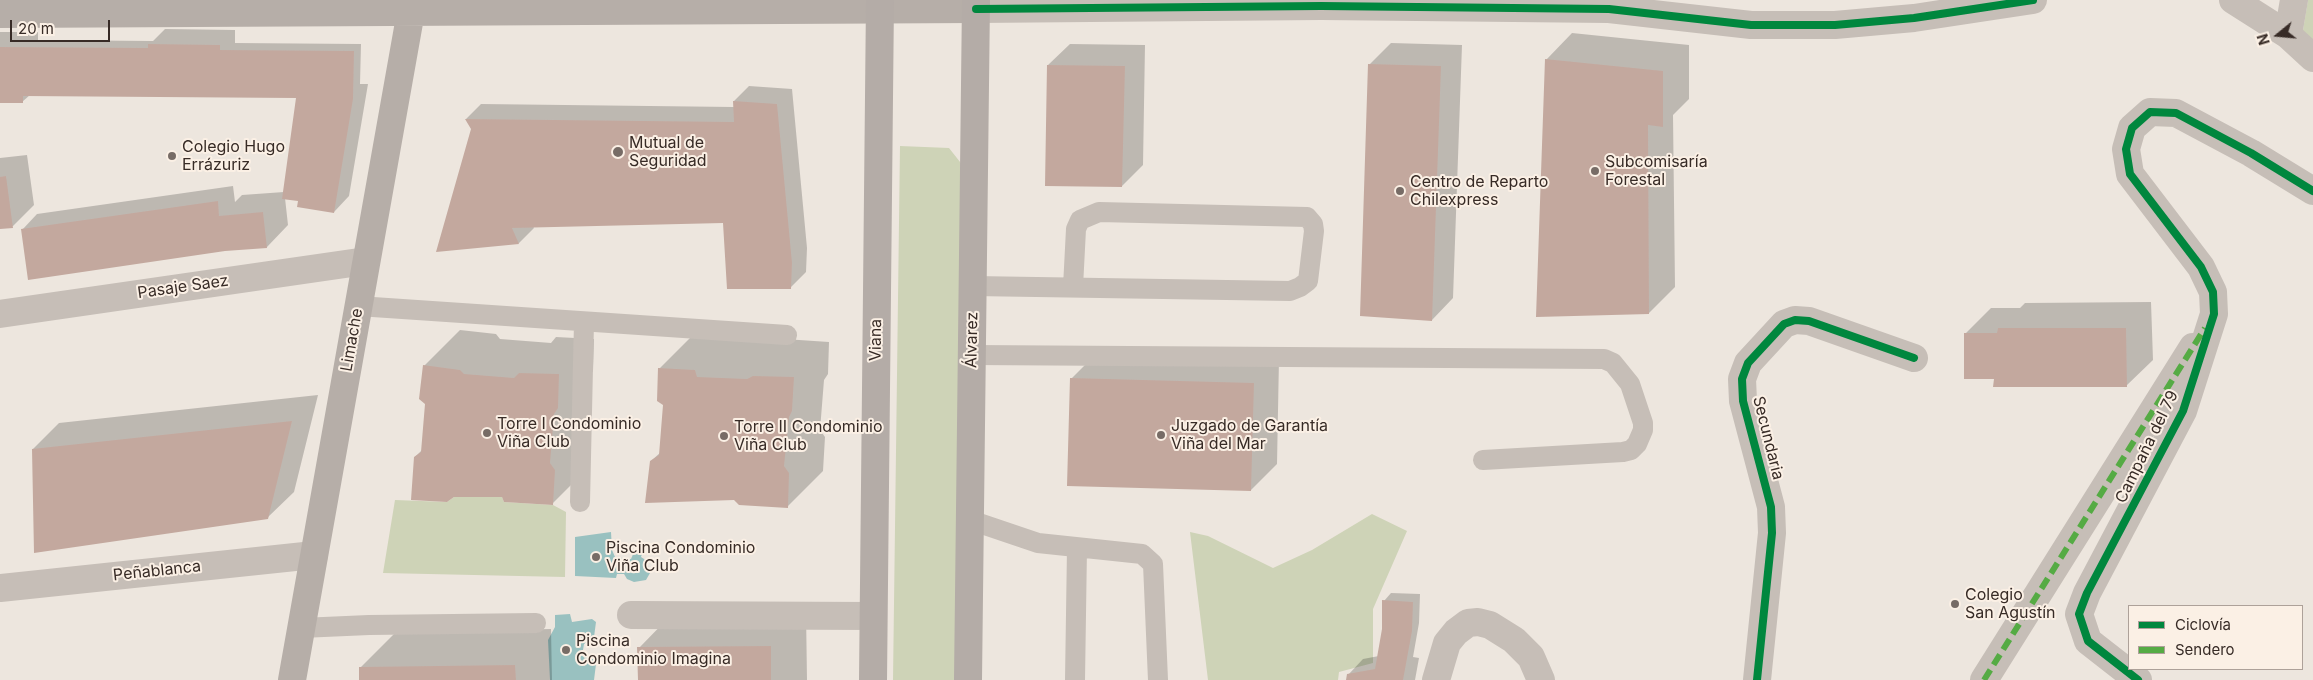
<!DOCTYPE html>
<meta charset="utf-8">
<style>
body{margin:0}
#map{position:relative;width:2313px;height:680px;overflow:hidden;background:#ede6de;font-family:Inter,sans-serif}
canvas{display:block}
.legend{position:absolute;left:2128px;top:605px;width:175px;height:65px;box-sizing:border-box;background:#fbf0e5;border:1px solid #ada199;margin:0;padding:6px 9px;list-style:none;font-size:15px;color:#372b26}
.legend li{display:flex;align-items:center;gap:10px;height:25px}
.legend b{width:25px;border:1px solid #ada199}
.north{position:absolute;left:2253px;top:10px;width:50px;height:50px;-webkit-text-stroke:4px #fbf0e5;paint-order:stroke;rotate:253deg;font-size:14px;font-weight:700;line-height:20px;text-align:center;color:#372b26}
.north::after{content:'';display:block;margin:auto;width:18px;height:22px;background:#372b26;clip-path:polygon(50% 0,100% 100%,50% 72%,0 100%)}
.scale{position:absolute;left:10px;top:20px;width:100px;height:22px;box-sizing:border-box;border:2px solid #372b26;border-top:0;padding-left:6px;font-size:15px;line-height:18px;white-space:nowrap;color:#372b26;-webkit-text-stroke:4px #fbf0e5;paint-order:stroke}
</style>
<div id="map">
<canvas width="2313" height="680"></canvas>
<ul class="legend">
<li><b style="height:6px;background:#00873e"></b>Ciclovía</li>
<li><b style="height:6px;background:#55ab44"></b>Sendero</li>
</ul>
<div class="north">N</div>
<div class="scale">20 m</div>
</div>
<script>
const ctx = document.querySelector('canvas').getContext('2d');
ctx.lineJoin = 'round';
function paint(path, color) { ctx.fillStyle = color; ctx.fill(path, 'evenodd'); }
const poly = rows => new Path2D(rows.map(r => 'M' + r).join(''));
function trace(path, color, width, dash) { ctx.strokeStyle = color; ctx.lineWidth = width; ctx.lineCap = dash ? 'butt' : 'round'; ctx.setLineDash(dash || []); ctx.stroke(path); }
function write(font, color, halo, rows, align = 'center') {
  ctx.font = font + ' Inter,sans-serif'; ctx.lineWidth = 4; ctx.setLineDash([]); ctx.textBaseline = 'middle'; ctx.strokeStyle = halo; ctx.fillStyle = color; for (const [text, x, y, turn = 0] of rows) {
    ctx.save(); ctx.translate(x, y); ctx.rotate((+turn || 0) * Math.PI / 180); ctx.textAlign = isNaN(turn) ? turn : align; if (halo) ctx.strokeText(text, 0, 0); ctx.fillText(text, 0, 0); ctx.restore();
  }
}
const green = poly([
 [2308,0,2313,0,2313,46,2302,36],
 [900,146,949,148,964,167,958,680,893,680],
 [454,497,502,497,504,502,553,505,566,512,565,577,383,573,395,500,447,502],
 [1372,514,1407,531,1373,609,1373,663,1339,672,1338,680,1208,680,1190,532,1208,536,1273,568,1312,550]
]);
const water = poly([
 [611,532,612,550,615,557,631,559,637,545,644,548,641,557,647,561,650,573,646,580,634,582,627,579,624,574,617,574,616,578,575,576,575,537],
 [570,614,572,622,592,619,596,622,594,637,584,644,582,656,593,659,596,664,594,680,550,680,548,640,555,627,555,615]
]);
const shadow = poly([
 [165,29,235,30,235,43,361,44,360,84,368,84,349,196,334,212,299,200,285,198,288,225,267,247,22,230,37,214,233,186,235,202,242,195,284,192,297,97,30,95,22,102,0,102,0,32,38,32,38,40,153,41],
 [1572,33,1689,45,1689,99,1673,115,1675,287,1649,313,1546,60],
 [1391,43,1462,45,1453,298,1432,320,1370,64],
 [1070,44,1145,45,1143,165,1122,186,1048,65],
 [749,86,792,89,807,248,806,272,791,287,724,222,533,226,534,228,519,243,438,251,472,129,466,119,481,104,734,107,734,101],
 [27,155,34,205,13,226,0,228,0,158],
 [2151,302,2153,360,2126,386,1995,378,1965,334,1991,308,2020,308,2025,303],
 [460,330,496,334,500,339,551,343,556,337,594,339,593,371,589,377,588,468,552,504,503,496,415,457,422,450,427,404,424,366],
 [695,333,829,342,828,374,824,380,820,430,825,437,823,471,787,507,651,461,661,452,664,404,659,369],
 [1097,353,1279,358,1277,464,1251,490,1071,379],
 [318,395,294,492,267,518,33,449,59,423],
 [1391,593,1420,594,1419,623,1413,657,1419,658,1415,680,1347,680,1348,675,1363,659,1379,656,1384,629,1384,601],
 [806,611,807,680,639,680,639,648,674,612],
 [551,629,552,680,360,680,360,668,396,632]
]);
const building = poly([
 [148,44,220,45,220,50,354,51,353,99,334,213,297,207,298,201,282,199,296,98,23,96,23,103,0,103,0,47,148,48],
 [1545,59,1663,71,1663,127,1648,125,1649,314,1536,317],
 [1368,64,1441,66,1432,321,1360,316],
 [1047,65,1125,66,1122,187,1045,186],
 [733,101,777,104,792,263,791,289,727,289,723,223,512,228,519,244,436,252,471,129,465,119,734,122],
 [6,176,13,228,0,229,0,177],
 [218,201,219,216,263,212,267,248,225,251,28,280,21,229],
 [1998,328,2126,328,2127,387,1993,387,1994,379,1964,379,1964,333,1997,333],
 [423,365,460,370,464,374,514,378,519,373,559,374,558,408,554,414,550,463,555,470,553,505,504,502,502,497,454,497,447,502,411,500,414,457,421,452,425,404,419,399],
 [658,368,695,370,697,377,747,379,753,376,794,377,792,411,789,417,784,466,789,473,788,508,739,505,734,500,645,503,650,461,659,455,663,405,657,401],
 [1070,378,1254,383,1251,491,1067,486],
 [292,421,268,519,34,553,32,449],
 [1382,600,1413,602,1412,631,1403,680,1346,680,1347,674,1375,669,1382,629],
 [771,646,771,680,638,680,637,647],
 [515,665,516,680,359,680,359,667]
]);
const service = poly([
 [973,286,1290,291,1300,287,1308,281,1314,231,1313,224,1307,217,1099,212,1080,220,1076,229,1073,287],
 [358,306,787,335],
 [972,355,1604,359,1613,363,1630,384,1643,423,1643,430,1637,444,1631,450,1623,452,1483,460],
 [580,502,584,322],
 [970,520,1038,543,1142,554,1153,564,1158,680],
 [301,628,369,625,536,623],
 [1075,680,1077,548]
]);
const minor = poly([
 [0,314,366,261],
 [0,588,314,555],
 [631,615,873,616],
 [1436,680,1447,643,1456,632,1468,623,1478,622,1490,625,1514,640,1531,657,1541,680],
 [1757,680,1772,533,1771,507,1743,401,1742,379,1748,363,1784,324,1795,320,1809,321,1914,358],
 [1984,680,2193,347],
 [2138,680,2088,641,2079,614,2087,593,2183,411,2214,314,2213,292,2201,267,2130,174,2126,149,2132,128,2150,112,2176,113,2251,153,2313,191]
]);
const tertiary = poly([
 [2233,0,2288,35,2313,58],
 [976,9,1321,6,1609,9,1751,25,1835,25,1914,18,2033,0],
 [2288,35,2294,0]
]);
const secondary = poly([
 [0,14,976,9],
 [292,680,413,0]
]);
const primary = poly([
 [873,680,880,0],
 [968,680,976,0]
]);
const quiet = poly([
 [1984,680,2205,328]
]);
const cycleway = poly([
 [976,9,1321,6,1609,9,1751,25,1835,25,1914,18,2033,0],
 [1757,680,1772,533,1771,507,1743,401,1742,379,1748,363,1784,324,1795,320,1809,321,1914,358],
 [2138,680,2088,641,2079,614,2087,593,2183,411,2214,314,2213,292,2201,267,2130,174,2126,149,2132,128,2150,112,2176,113,2251,153,2313,191]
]);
const markers = [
 [618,152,6,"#776c66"],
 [172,156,5,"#776c66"],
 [1595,171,5,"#776c66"],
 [1400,191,5,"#776c66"],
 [487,433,5,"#776c66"],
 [1161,435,5,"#776c66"],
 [724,436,5,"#776c66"],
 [596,557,5,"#776c66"],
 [1955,604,5,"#776c66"],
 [566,650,5,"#776c66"]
];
const poiNames = [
 ["Mutual de",629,143],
 ["Seguridad",629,161],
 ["Colegio Hugo",182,147],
 ["Errázuriz",182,165],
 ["Subcomisaría",1605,162],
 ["Forestal",1605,180],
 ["Centro de Reparto",1410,182],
 ["Chilexpress",1410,200],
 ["Torre I Condominio",497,424],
 ["Viña Club",497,442],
 ["Juzgado de Garantía",1171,426],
 ["Viña del Mar",1171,444],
 ["Torre II Condominio",734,427],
 ["Viña Club",734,445],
 ["Piscina Condominio",606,548],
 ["Viña Club",606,566],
 ["Colegio",1965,595],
 ["San Agustín",1965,613],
 ["Piscina",576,641],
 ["Condominio Imagina",576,659]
];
const streetNames = [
 ["Pasaje Saez",183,287,-8],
 ["Limache",352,340,-80],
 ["Viana",876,340,-89],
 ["Álvarez",972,340,-89],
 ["Secundaria",1768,438,76],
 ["Campaña del 79",2147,447,-64],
 ["Peñablanca",157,571,-6]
];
paint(green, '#ced3b7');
paint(water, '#99c1c0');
paint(shadow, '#0003');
paint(building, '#c3a89e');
trace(service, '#c6beb7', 20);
trace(minor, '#c6beb7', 28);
trace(tertiary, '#c6beb7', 28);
trace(secondary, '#b6aea8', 28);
trace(primary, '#b4aca7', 28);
trace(quiet, '#55ab44', 6, [12, 6]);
trace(cycleway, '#00873e', 8);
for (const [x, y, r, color] of markers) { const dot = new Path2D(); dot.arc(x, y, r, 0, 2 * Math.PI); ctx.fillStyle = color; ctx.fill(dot); trace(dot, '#fbf0e5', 2); }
write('16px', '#372b26', '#fbf0e5', poiNames, 'left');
write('16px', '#372b26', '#fbf0e5', streetNames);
</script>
